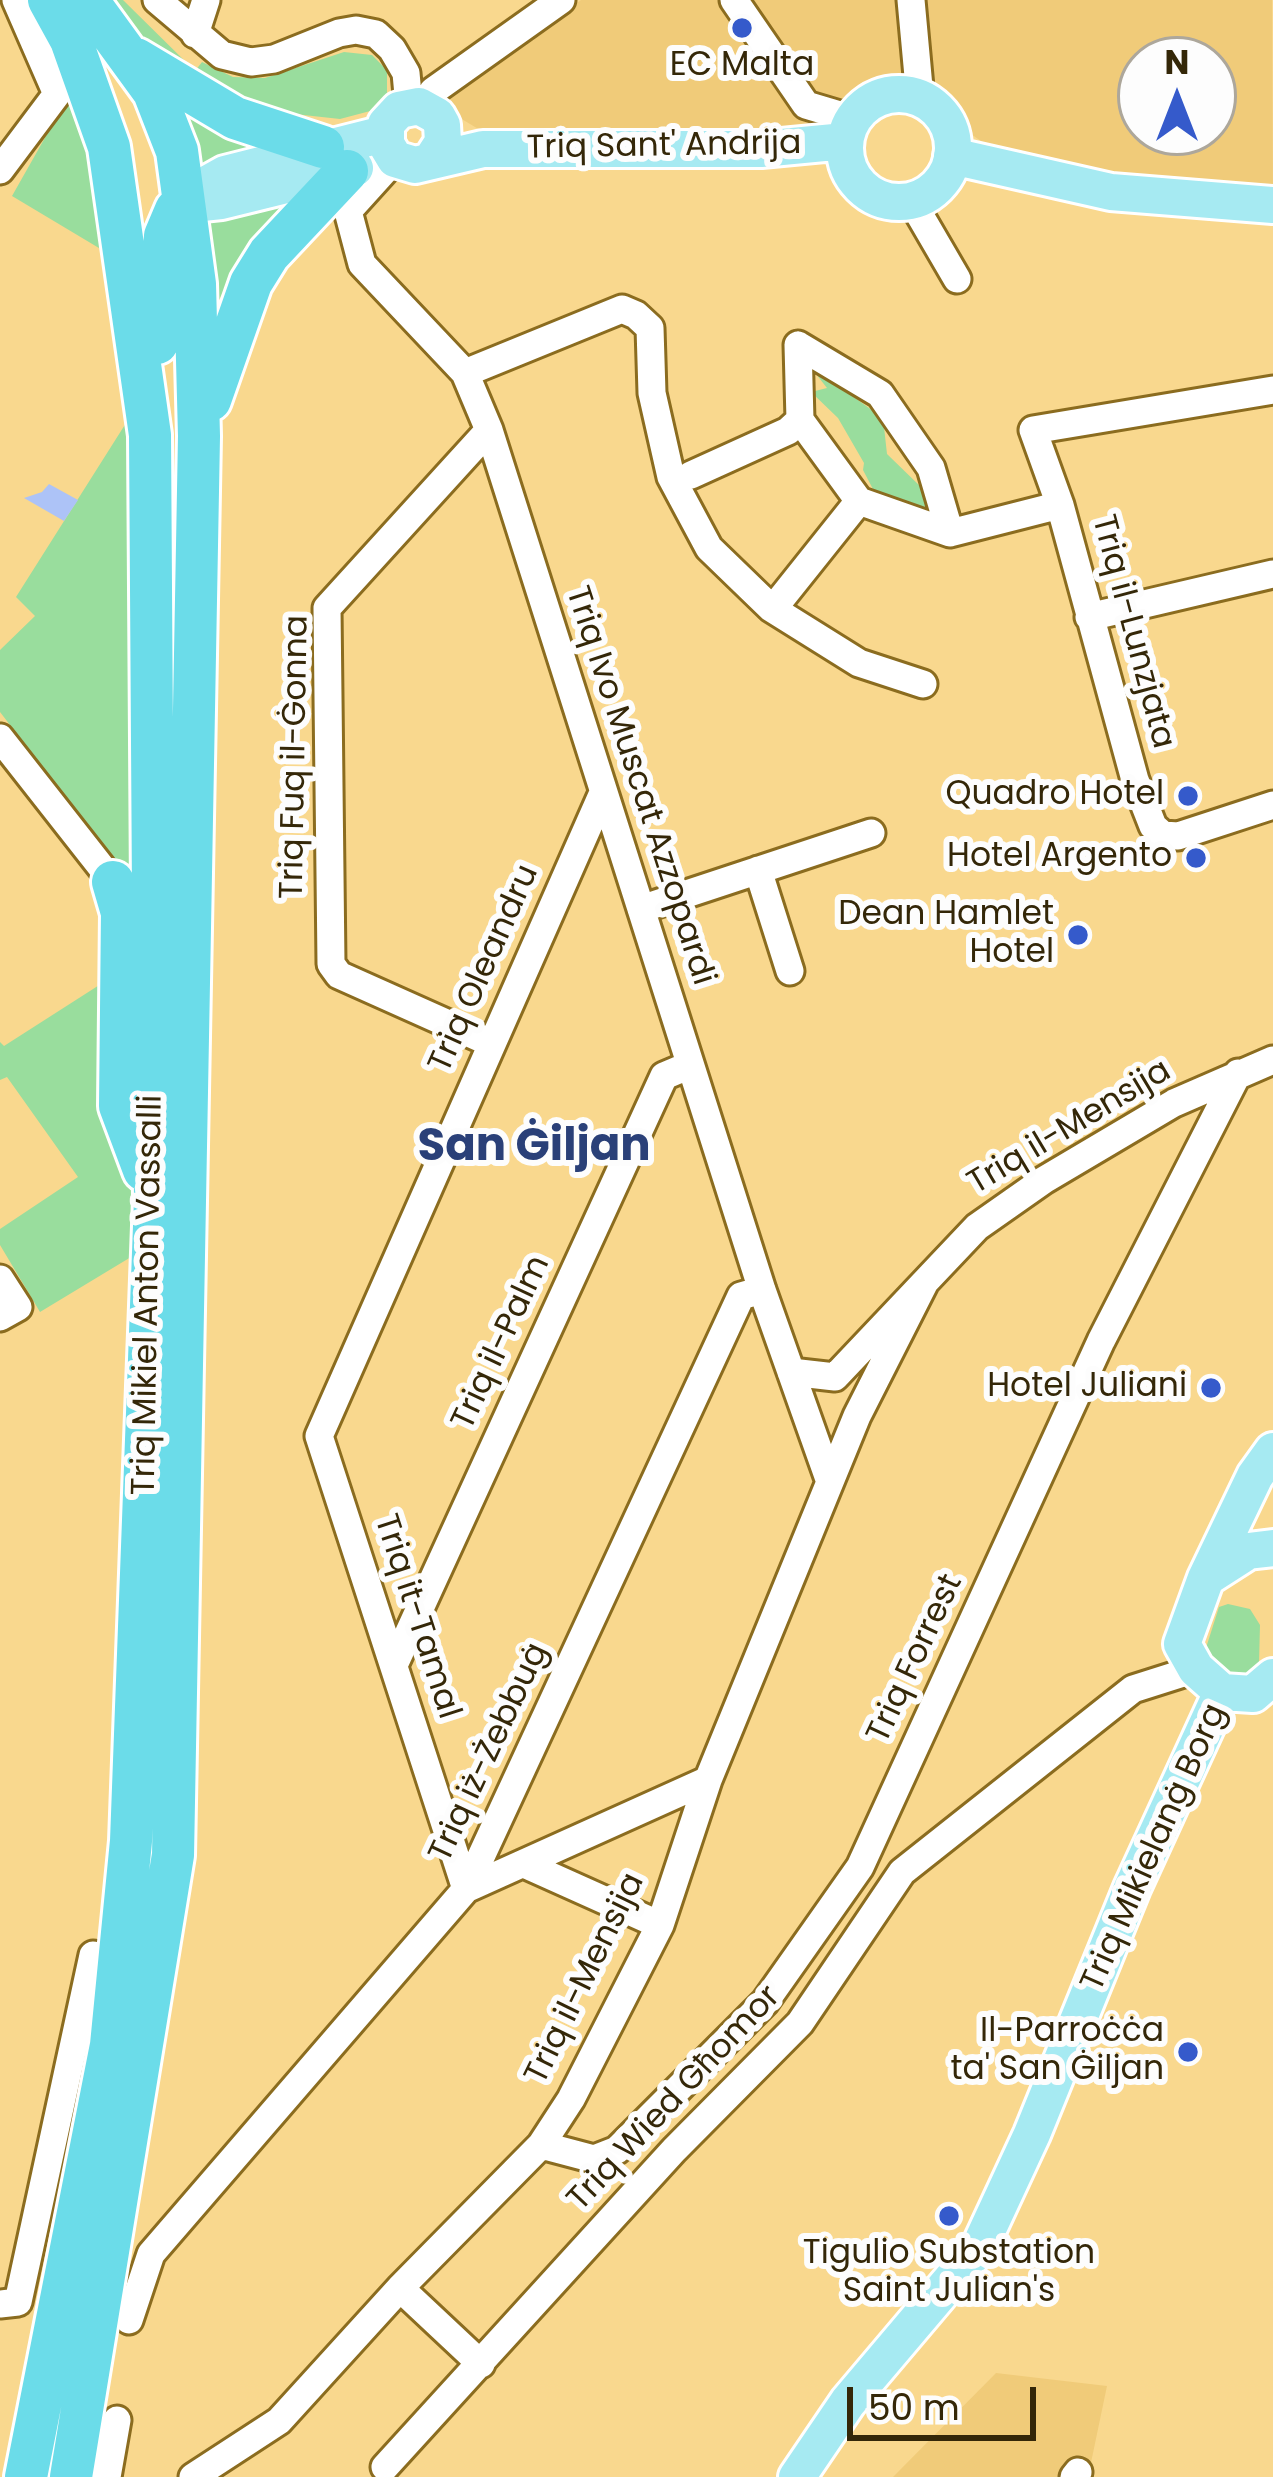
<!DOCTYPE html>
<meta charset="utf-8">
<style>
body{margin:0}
#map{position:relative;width:1273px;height:2477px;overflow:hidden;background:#f9d88e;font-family:Poppins,sans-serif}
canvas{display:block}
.north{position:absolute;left:1117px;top:36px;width:120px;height:120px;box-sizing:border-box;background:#fdfdfd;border:3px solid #ada79b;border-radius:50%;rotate:0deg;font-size:33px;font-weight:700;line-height:48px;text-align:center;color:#342708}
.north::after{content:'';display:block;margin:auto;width:42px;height:54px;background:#355acb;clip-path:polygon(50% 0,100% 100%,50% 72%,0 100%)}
.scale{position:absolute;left:847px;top:2387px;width:189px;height:54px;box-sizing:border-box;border:6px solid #342708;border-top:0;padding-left:15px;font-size:36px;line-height:42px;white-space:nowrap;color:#342708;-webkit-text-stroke:9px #fdfdfd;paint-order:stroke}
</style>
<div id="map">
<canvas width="1273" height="2477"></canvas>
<div class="north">N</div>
<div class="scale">50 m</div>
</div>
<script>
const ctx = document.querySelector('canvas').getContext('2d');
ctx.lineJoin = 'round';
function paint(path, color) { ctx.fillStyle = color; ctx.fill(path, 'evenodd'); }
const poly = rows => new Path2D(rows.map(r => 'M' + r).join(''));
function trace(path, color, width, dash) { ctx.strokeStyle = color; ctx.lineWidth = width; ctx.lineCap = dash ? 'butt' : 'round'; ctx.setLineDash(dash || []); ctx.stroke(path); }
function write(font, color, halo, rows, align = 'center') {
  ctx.font = font + ' Poppins,sans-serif'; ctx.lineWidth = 12; ctx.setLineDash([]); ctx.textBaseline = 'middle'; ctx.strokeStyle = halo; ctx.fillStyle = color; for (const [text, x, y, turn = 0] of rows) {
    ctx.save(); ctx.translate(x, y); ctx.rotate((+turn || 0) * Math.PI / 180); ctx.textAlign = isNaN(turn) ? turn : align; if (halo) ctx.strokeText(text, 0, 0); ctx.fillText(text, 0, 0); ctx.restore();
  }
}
const built = poly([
 [581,0,1272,0,1273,200,1008,160,971,134,932,87,888,84,840,100,811,129,485,133,450,112,449,96],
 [1141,60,1213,60,1213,132,1141,132],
 [996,2373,1107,2386,1088,2477,893,2477]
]);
const green = poly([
 [108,0,123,0,195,71,202,62,233,77,265,78,344,52,372,55,387,70,387,93,374,110,340,119,267,111,146,46],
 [152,74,293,143,192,170],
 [72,90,119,260,12,196],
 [311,189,257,240,232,274,212,314,203,219],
 [809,365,883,418,887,454,922,488,939,534,888,518,863,470,864,463,838,418,811,392,827,388],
 [133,412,132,883,0,712,0,650,35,616,16,597],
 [104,982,131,1182,131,1257,40,1312,0,1245,0,1229,78,1177,7,1077,0,1080,0,1042,4,1046],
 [1228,1604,1250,1609,1260,1625,1259,1664,1244,1677,1219,1675,1205,1651,1219,1607]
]);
const water = poly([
 [49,484,78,500,64,521,24,498,42,492]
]);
const minor = poly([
 [157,0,222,55,251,62,274,59,339,33,356,30,376,34,392,49,406,73,409,106],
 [734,0,806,105,853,119],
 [911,0,920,98],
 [195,34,206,0],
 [429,110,433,91,561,0],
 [395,159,348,211,362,264,465,373,489,430,762,1290,830,1482],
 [0,170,57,94,16,0],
 [911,200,957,279],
 [798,345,880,394,931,468,950,533,1060,505],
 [798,345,800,420,859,501,950,533],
 [465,373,622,309,636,315,650,328,652,393,671,477,709,548,771,608,859,663,923,684],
 [1273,390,1033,430,1060,505,1135,780,1153,826,1163,835,1178,836,1273,805],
 [489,430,327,608,331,964,339,975,491,1043],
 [691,475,788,431,800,420],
 [780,600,859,501],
 [1089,617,1273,574],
 [0,738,113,882],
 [602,795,319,1436,466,1889,708,1780],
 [758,870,790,971],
 [641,909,871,833],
 [0,1279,18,1307,0,1317],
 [791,1372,835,1377,977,1227,1044,1180,1174,1103,1273,1060],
 [394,1665,664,1076,690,1065],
 [524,1864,660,1925],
 [541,2145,594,2159,617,2150,765,2002,860,1867,1101,1341,1238,1073],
 [400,2288,481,2364],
 [0,2304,18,2302,93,1955],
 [129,2320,151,2254,466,1889,741,1296,762,1290],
 [385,2467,674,2150,800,2023,902,1872,1133,1689,1196,1669],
 [107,2477,117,2420],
 [193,2477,279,2421,400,2288,541,2145,571,2099,660,1925,708,1780,857,1416,924,1284],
 [1074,2477,1078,2472]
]);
const major = poly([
 '845 148a54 54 0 1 1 108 0a54 54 0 1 1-108 0Z',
 [952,156,1111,192,1273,205],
 [432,159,443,142,442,125,437,116,419,106,399,110,386,124,386,144,395,159,415,165,483,149,761,149,845,141],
 [191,193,225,174,384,134],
 [184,199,202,203,221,201,355,168],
 [1209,1576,1248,1551,1273,1548],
 [1222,1692,1196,1669,1182,1644,1206,1578,1255,1476,1273,1451],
 [1222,1692,1253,1694,1273,1677],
 [797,2477,848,2402,980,2246,1032,2134,1132,1888,1222,1692]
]);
const highway = poly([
 [136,59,235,118,323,147],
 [157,343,165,236,176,210],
 [210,400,251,283,269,254,347,171],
 [113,882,122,913,120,1106,144,1170],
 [26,2477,111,2045,131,1841,155,1199,150,435,109,147,71,40,49,0],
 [71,2477,173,1855,199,436,195,284,177,151,154,92,87,0]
]);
const markers = [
 [742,28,12,"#355acb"],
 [1188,796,12,"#355acb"],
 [1196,858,12,"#355acb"],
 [1078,935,12,"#355acb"],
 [1211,1388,12,"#355acb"],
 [1188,2052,12,"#355acb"],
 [949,2216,12,"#355acb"]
];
const poiNames = [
 ["EC Malta",742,67,"center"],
 ["Quadro Hotel",1164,796],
 ["Hotel Argento",1172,858],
 ["Dean Hamlet",1054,916],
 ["Hotel",1054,954],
 ["Hotel Juliani",1187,1388],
 ["Il-Parroċċa",1164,2033],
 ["ta' San Ġiljan",1164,2071],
 ["Tigulio Substation",949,2255,"center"],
 ["Saint Julian's",949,2293,"center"]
];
const streetNames = [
 ["Triq Sant' Andrija",664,147,-1],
 ["Triq il-Lunzjata",1132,632,75],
 ["Triq Fuq il-Ġonna",296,757,-89],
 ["Triq Ivo Muscat Azzopardi",639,786,72],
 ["Triq Oleandru",485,969,-66],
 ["Triq il-Mensija",1070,1128,-31],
 ["Triq Mikiel Anton Vassalli",149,1295,-89],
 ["Triq il-Palm",502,1343,-65],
 ["Triq it-Tamal",416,1617,72],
 ["Triq Forrest",916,1659,-65],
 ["Triq iż-Żebbuġ",490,1753,-65],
 ["Triq Mikielanġ Borg",1155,1848,-66],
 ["Triq il-Mensija",586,1979,-64],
 ["Triq Wied Għomor",675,2099,-47]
];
const districtNames = [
 ["San Ġiljan",534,1149]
];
paint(built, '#f0cb79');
paint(green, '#99dd9d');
paint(water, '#adc3f7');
trace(minor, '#8b6c1f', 33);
trace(major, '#fff', 42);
trace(highway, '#fff', 48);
trace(minor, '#fff', 27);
trace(major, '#a6eaf2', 36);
trace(highway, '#6bdce9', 42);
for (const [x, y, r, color] of markers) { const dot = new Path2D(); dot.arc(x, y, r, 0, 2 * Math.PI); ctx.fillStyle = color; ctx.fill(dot); trace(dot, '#fdfdfd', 4.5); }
write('33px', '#342708', '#fdfdfd', poiNames, 'right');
write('33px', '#342708', '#fdfdfd', streetNames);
write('bold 45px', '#2a4078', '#fdfdfd', districtNames);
</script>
